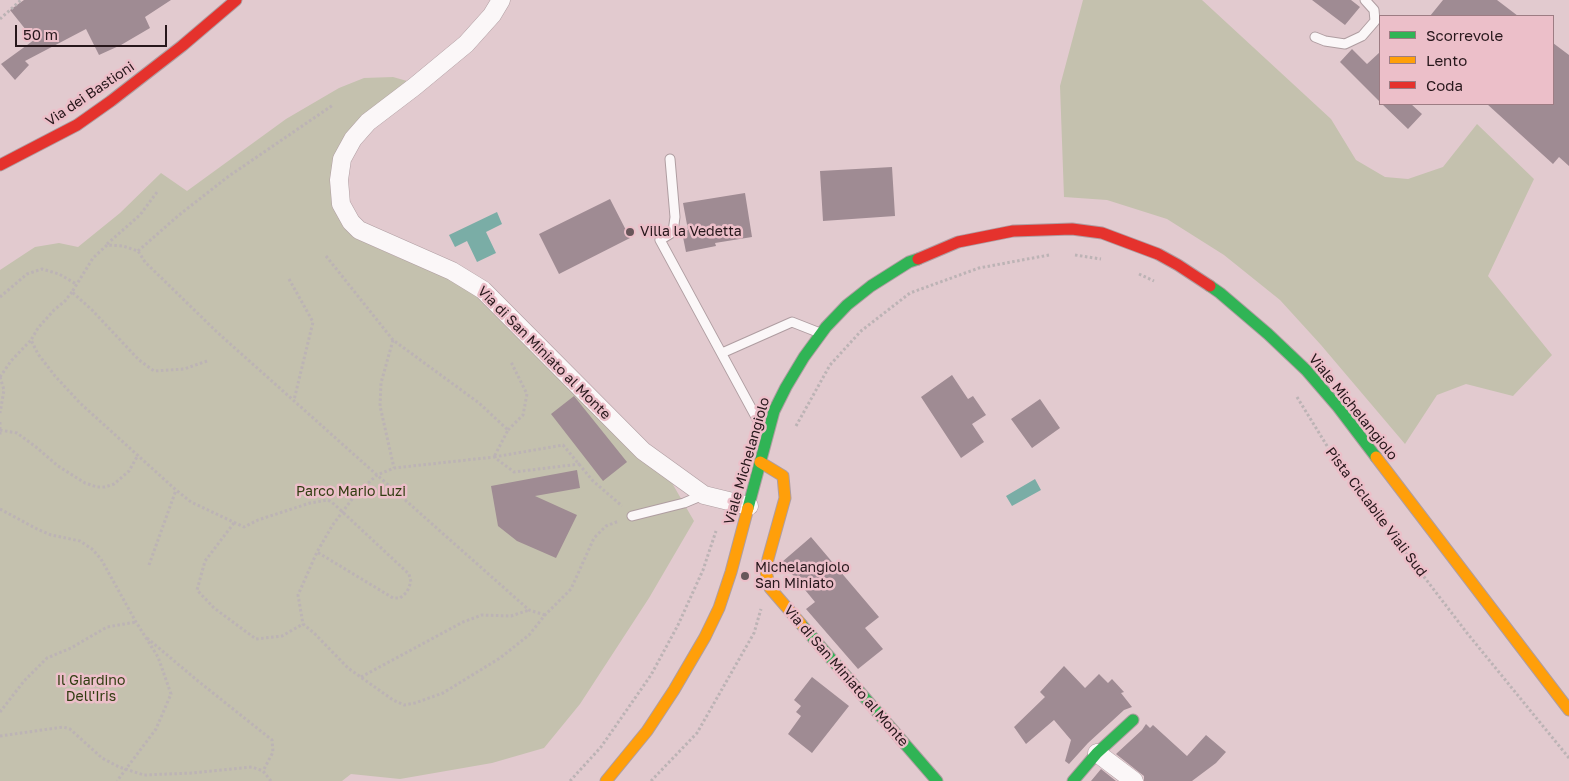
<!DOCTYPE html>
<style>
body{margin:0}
#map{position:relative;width:1569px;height:781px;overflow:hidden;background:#e2cacf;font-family:"Golos Text",sans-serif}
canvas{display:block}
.legend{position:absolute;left:1379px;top:15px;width:175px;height:90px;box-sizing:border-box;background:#ecbfc9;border:1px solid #9d7c83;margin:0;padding:6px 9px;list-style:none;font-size:15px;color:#27171b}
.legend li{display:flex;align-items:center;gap:10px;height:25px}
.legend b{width:25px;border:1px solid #9d7c83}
.scale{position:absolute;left:15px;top:25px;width:152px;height:22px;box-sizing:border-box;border:2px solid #27171b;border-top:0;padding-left:6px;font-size:15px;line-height:18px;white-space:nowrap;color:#27171b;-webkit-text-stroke:4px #ecbfc9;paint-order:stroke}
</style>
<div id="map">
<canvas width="1569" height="781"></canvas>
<ul class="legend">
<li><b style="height:6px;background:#30b455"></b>Scorrevole</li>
<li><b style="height:6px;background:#ff9f0a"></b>Lento</li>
<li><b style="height:6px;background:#e5322d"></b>Coda</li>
</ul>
<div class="scale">50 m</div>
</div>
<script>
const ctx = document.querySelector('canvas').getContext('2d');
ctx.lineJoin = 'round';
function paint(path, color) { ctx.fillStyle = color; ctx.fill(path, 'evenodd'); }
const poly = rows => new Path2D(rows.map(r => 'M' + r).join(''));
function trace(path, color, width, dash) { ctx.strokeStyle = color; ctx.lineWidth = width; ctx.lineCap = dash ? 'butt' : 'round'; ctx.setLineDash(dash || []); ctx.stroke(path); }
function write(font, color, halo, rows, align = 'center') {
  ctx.font = font + ' "Golos Text",sans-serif'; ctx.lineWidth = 5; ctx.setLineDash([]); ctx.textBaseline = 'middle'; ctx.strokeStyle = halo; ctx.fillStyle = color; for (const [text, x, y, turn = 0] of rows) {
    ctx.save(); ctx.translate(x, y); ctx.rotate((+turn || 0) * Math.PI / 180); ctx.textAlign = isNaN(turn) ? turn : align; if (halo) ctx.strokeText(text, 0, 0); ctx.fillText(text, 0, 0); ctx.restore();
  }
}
const green = poly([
 [1083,0,1202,0,1331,119,1356,160,1385,177,1408,179,1443,167,1477,124,1534,179,1488,276,1552,355,1513,396,1466,384,1437,395,1405,444,1321,345,1280,300,1224,255,1167,219,1107,200,1064,197,1060,86],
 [393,77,407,81,362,116,345,135,334,156,345,227,355,238,397,257,449,276,480,294,642,457,672,483,694,521,649,598,580,704,544,748,492,763,400,779,351,774,342,781,0,781,0,270,35,247,59,243,78,247,120,213,161,173,187,191,286,119,339,88,364,78]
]);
const water = poly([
 [497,212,502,224,486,232,496,253,477,262,467,241,455,247,449,235],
 [1035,479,1041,490,1012,506,1006,496]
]);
const building = poly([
 [24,0,171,0,145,17,150,28,121,45,99,55,86,29,25,61,29,65,15,80,1,64,34,40,10,10],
 [1312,0,1351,0,1360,7,1345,25],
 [1443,0,1497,0,1518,16,1430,16],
 [1553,43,1569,55,1569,166,1559,157,1553,164,1487,104,1553,104],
 [1352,49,1367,64,1380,52,1380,102,1340,62],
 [1382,104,1411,104,1422,114,1408,129],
 [892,167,895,216,823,221,820,171],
 [745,193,752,237,715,243,716,246,686,252,682,232,688,230,683,203],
 [610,199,630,238,559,274,539,234],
 [952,375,968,399,973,396,986,415,972,424,984,442,961,458,921,397],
 [574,396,627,462,603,481,551,414],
 [1040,399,1060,428,1032,448,1011,419],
 [577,470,580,488,535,496,577,515,556,558,517,541,498,526,491,486],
 [811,537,879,617,865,628,883,649,858,669,806,609,815,602,782,562],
 [1064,666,1085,688,1099,674,1108,683,1112,679,1124,692,1121,693,1132,707,1124,710,1088,743,1069,764,1065,761,1071,740,1054,720,1026,744,1014,727,1045,697,1040,692],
 [812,677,849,706,812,753,788,734,801,716,796,712,801,706,794,700],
 [1146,724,1150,728,1153,725,1187,756,1206,735,1226,752,1216,763,1192,781,1144,781,1144,776,1140,773,1116,754,1142,730],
 [1101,769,1116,781,1091,781]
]);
const path = poly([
 [0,19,21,0],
 [107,244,140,215,157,192],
 [138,251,179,215,229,176,333,105],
 [1075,255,1101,259],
 [326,256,393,340,479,403,508,430,494,457],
 [1139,274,1154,281],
 [289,279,313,322,294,400],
 [72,292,65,301,54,310,38,328,31,340,38,354,55,376,80,403,176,490,191,502,244,527,258,520,310,503,328,500,334,504,409,574,411,582,407,592,400,598,393,598,317,552],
 [0,297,27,274,42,269,59,274,76,284],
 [393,340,381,383,380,406,394,468],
 [207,361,184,369,154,371,139,360,92,310,72,292,93,258,107,245,123,246,138,251,145,262,218,333,377,475,529,610,545,615],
 [0,377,11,361,31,340],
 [0,377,4,390,0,413],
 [1297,397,1340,467,1467,633,1569,758],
 [0,422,0,435],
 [796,426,830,365,861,331,910,293,979,268,1049,255],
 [0,430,17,433,36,447,58,466,85,483,97,487,105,487,114,484,129,471,138,455],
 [508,430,523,415,527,394,511,362],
 [494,457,563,445,593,481,622,506],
 [580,464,514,472,494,457,394,468,377,475,356,494,332,526,317,552,298,595,303,624,314,633,348,668,393,700,404,705,415,703,443,693,500,658,529,635,545,615,571,589,594,538,606,526,619,521],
 [0,509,37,529,51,535,80,541,92,549,101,559,136,622,158,657,171,694,156,729,117,781],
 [234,523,205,561,197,590,214,608,256,639,282,636,303,624],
 [149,565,176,490],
 [147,638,198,681,272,740,273,752,263,771],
 [361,677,463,622,482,615,511,616,529,610],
 [0,712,24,681,47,658,71,648,107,627,136,622],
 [0,736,63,727,70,729,102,758,119,767,144,775,193,773,252,767,263,771,271,781],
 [570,781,601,747,651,675,678,625,703,570,716,531],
 [651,781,697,733,754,633,761,609]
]);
const lane = poly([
 [1315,37,1325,41,1345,44,1362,36,1375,21,1374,10,1365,0],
 [670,159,675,217,673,232,660,240,763,430],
 [722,353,792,322,820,333],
 [632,516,684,503,703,495]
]);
const street = poly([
 [501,0,492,15,466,44,414,87,368,122,353,139,342,159,339,180,341,204,351,222,359,230,452,271,483,290,643,451,704,495,749,506],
 [1097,753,1134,781]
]);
const fast = poly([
 [1210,286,1220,293,1268,334,1306,370,1338,407,1376,457],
 [748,508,774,411,786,387,804,357,826,327,847,305,871,286,909,262,918,259],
 [801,624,937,781],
 [1073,781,1097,753,1133,720]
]);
const slow = poly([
 [1376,457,1569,710],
 [760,462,783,476,785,498,768,559,766,572,770,588,801,624],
 [606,781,647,731,674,690,705,637,719,608,731,572,748,508]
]);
const jam = poly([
 [0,165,77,125,111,101,182,46,236,0],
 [918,259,958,242,1013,231,1072,229,1102,233,1158,254,1178,265,1210,286]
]);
const markers = [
 [630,232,5,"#68565a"],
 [745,576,5,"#68565a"]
];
const streetNames = [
 ["Via dei Bastioni",90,94,-34],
 ["Via di San Miniato al Monte",544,353,45],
 ["Viale Michelangiolo",1353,407,51],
 ["Viale Michelangiolo",747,461,-74],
 ["Pista Ciclabile Viali Sud",1376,512,53],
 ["Via di San Miniato al Monte",846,676,49]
];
const poiNames = [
 ["Villa la Vedetta",640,232],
 ["Michelangiolo",755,568],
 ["San Miniato",755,584]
];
const parkNames = [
 ["Parco Mario Luzi",351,492],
 ["Il Giardino",91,681],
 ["Dell'Iris",91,697]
];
paint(green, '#c4c1ae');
paint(water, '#7aada6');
paint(building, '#9f8b93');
trace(lane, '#af9da1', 11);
trace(street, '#af9da1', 19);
trace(fast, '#af9da1', 13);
trace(slow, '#af9da1', 13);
trace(jam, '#af9da1', 13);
trace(path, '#bcb3b5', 3, [2.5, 2.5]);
trace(lane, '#fbf7f8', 9);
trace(street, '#fbf7f8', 18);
trace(fast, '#30b455', 11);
trace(slow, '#ff9f0a', 11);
trace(jam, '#e5322d', 11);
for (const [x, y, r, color] of markers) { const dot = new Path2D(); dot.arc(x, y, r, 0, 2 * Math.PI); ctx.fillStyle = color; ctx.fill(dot); trace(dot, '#ecbfc9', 2); }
write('14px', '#27171b', '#ecbfc9', streetNames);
write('14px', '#27171b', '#ecbfc9', poiNames, 'left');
write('14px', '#313d11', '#ecbfc9', parkNames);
</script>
